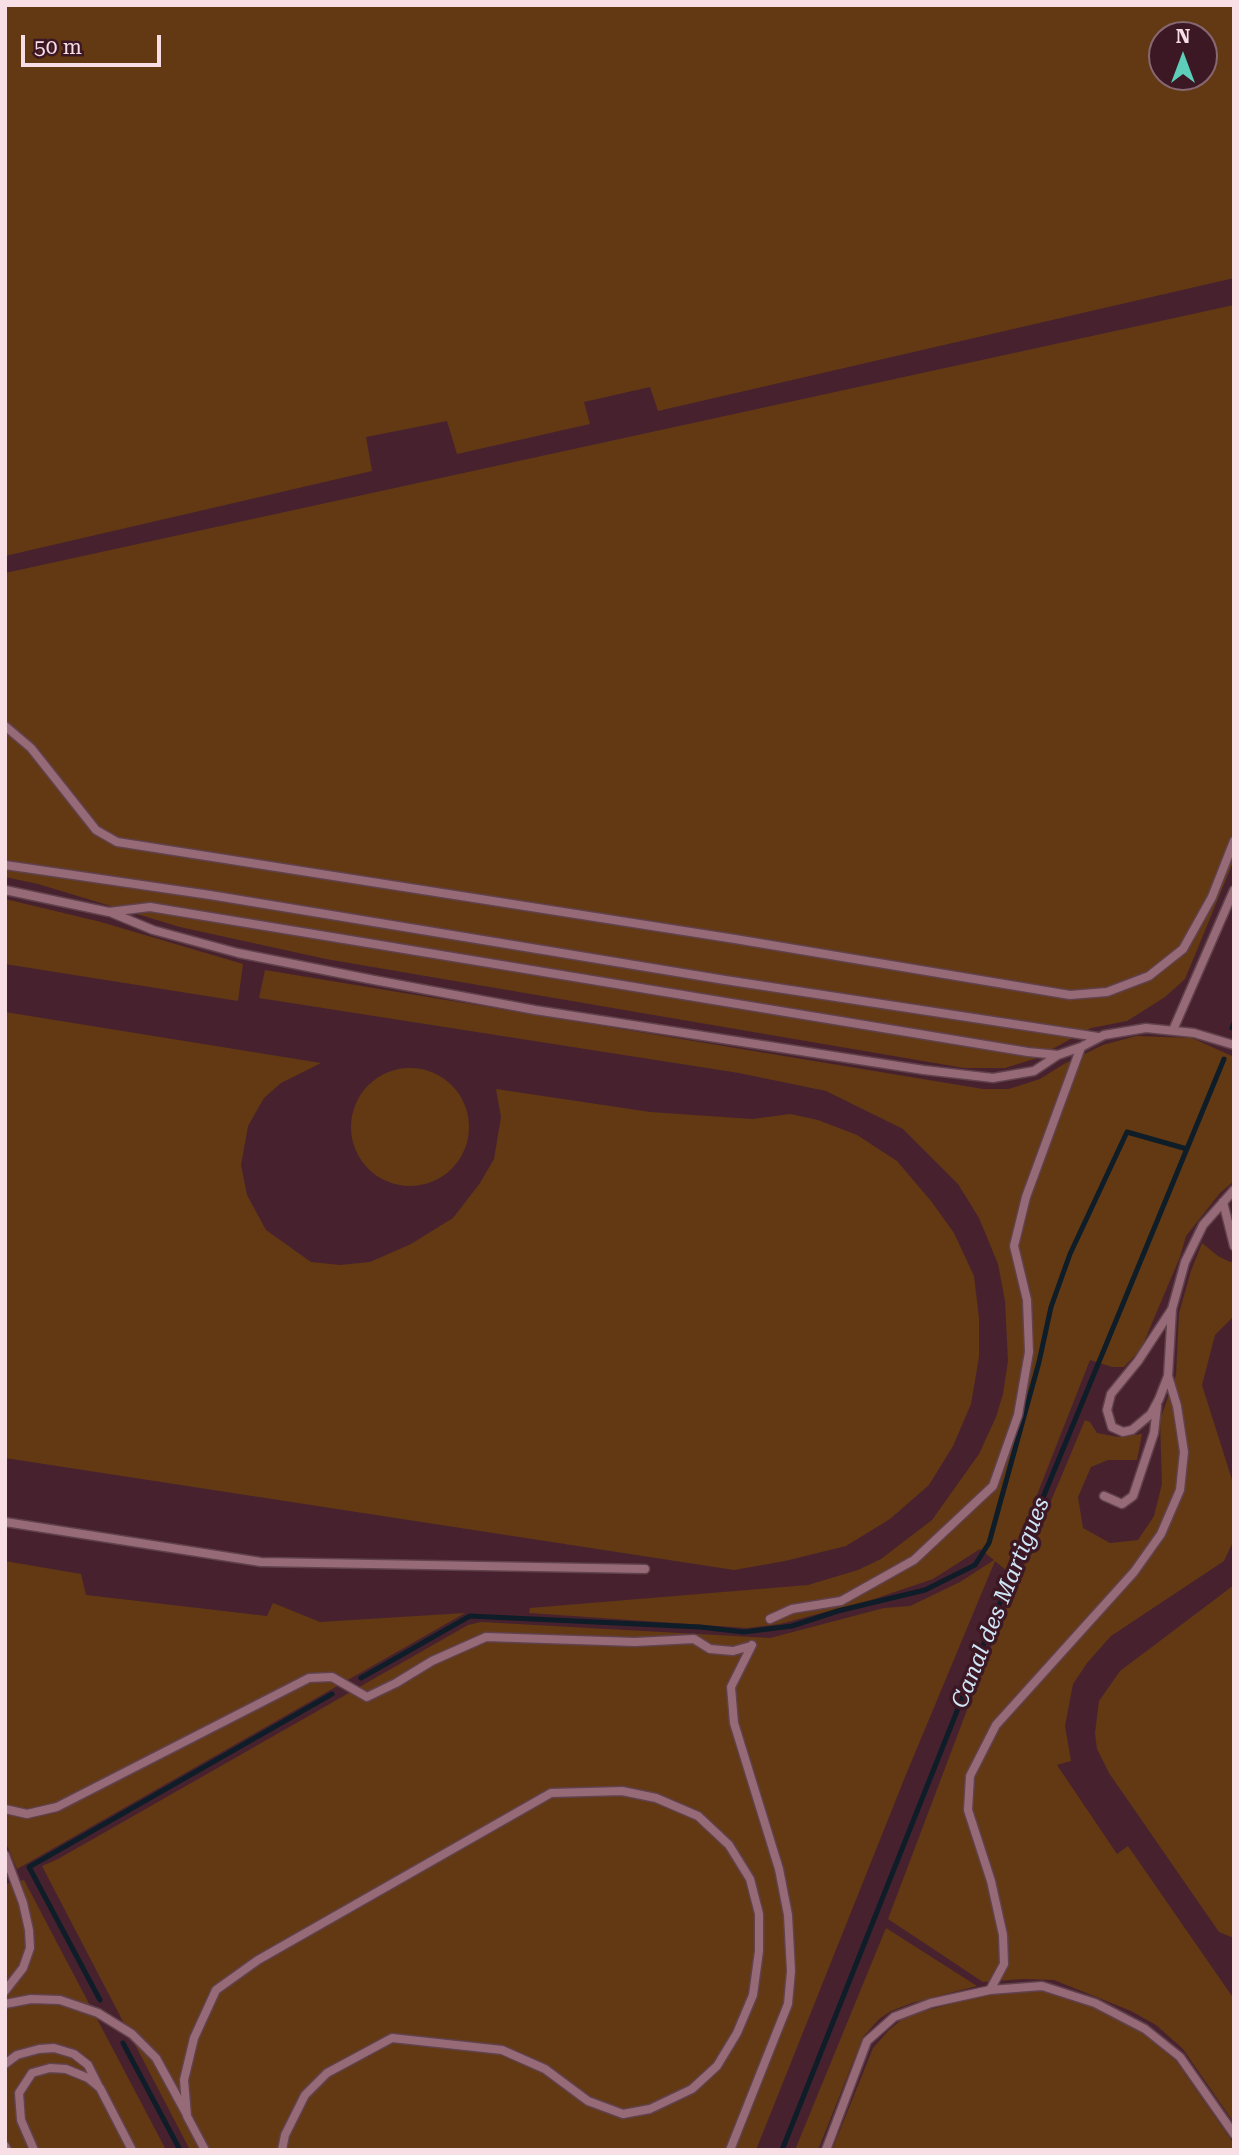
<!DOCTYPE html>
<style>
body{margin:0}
#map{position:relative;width:1239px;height:2155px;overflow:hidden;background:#47222e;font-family:"Roboto Serif",serif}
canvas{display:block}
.frame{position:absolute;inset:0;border:7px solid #f8dfe6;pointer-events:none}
.north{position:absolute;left:1148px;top:21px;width:70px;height:70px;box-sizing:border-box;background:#3c1824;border:2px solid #876872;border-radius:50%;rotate:0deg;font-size:19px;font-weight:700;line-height:28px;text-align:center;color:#f8dfe6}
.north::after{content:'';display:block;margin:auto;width:24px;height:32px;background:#5cceba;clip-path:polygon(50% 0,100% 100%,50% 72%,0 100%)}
.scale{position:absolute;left:21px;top:35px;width:140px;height:32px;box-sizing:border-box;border:4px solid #f8dfe6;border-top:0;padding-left:9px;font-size:21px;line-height:24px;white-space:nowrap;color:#f8dfe6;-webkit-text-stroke:5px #3c1824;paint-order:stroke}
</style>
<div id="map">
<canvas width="1239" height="2155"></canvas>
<div class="frame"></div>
<div class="north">N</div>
<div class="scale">50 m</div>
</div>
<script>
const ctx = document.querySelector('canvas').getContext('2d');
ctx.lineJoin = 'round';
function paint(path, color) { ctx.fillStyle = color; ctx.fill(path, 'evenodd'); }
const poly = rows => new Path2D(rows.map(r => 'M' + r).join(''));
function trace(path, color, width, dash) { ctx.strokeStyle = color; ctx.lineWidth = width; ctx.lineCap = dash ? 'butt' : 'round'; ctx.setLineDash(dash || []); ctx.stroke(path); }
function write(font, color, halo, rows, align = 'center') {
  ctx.font = font + ' "Roboto Serif",serif'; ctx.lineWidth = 7; ctx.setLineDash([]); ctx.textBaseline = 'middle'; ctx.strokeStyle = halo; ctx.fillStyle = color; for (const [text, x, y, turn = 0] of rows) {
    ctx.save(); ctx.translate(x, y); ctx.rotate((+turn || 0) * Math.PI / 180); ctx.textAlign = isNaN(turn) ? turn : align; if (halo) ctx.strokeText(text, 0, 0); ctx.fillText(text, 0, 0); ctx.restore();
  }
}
const green = poly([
 [5,5,1234,5,1234,278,658,411,650,387,584,402,590,424,457,454,447,421,366,437,372,471,5,556],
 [1204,35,1204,77,1162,77,1162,35],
 [1234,305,1234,860,1185,979,1165,997,1127,1021,1091,1028,1034,1059,1005,1068,964,1068,326,959,180,927,38,884,5,877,5,573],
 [5,899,101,922,243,964,238,1001,5,964],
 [265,970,983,1089,1009,1089,1040,1079,1064,1064,1103,1045,1136,1036,1192,1038,1234,1057,1234,1181,1220,1193,1186,1236,1180,1257,1141,1349,1124,1367,1112,1367,1090,1360,1007,1571,995,1561,905,1777,756,2150,190,2150,42,1866,58,1859,468,1625,481,1622,770,1638,884,1608,910,1606,960,1582,994,1560,980,1549,933,1579,874,1599,780,1624,747,1628,529,1613,530,1608,808,1585,858,1570,881,1559,932,1520,979,1454,996,1417,1003,1394,1008,1361,1005,1301,998,1264,979,1218,958,1184,903,1129,826,1091,739,1073,259,998],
 [5,1012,321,1063,281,1083,264,1098,248,1126,241,1165,247,1195,266,1230,311,1262,340,1265,370,1262,411,1244,453,1218,480,1183,494,1159,501,1117,496,1089,650,1112,752,1119,790,1114,818,1120,857,1135,897,1161,931,1201,954,1233,974,1276,979,1318,979,1357,971,1404,953,1446,929,1485,890,1519,846,1546,785,1561,734,1570,5,1458],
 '351 1127a59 59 0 1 1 118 0a59 59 0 1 1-118 0Z',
 [1202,1243,1218,1256,1230,1262,1234,1261,1234,1316,1215,1335,1202,1385,1234,1486,1234,1540,1224,1561,1111,1636,1087,1663,1073,1684,1065,1726,1071,1761,1057,1765,1117,1854,1128,1846,1234,1999,1234,2123,1183,2049,1156,2025,1131,2011,1054,1980,1023,1979,983,1982,888,1919,1001,1620,1085,1420,1090,1422,1097,1433,1118,1437,1142,1434,1137,1460,1108,1460,1091,1467,1078,1497,1083,1528,1110,1543,1138,1540,1154,1516,1162,1484,1160,1420,1176,1375,1179,1313,1191,1271],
 [5,1561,81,1574,86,1595,267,1616,273,1603,320,1622,465,1613,17,1869,5,1841],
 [1234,1585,1234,1938,1219,1932,1109,1773,1097,1749,1095,1733,1099,1701,1120,1671],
 [24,1880,166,2150,5,2150,5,1884],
 [886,1928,977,1986,912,2003,891,2011,879,2019,863,2037,818,2150,795,2150],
 [1018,1991,1042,1991,1089,2005,1138,2029,1176,2061,1234,2144,1234,2150,832,2150,873,2048,889,2030,906,2016,987,1994]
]);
const stream = poly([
 [1232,1028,1234,1023],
 [361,1678,470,1616,700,1627,744,1632,792,1626,838,1611,925,1590,975,1565,989,1543,1039,1362,1051,1307,1070,1254,1127,1132,1187,1149],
 [100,2000,29,1867,332,1694],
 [123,2043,180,2150],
 [782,2150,1018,1558,1224,1059]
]);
const service = poly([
 [5,726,31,748,96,830,117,842,735,939,1070,995,1107,992,1149,976,1183,949,1212,897,1234,841],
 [5,865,210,895,725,980,1098,1037],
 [5,890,109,912,150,907,1028,1052,1058,1055,1081,1047,1104,1035,1146,1028,1194,1033,1234,1045],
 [112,913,153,930,238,953,374,980,535,1010,924,1070,993,1078,1034,1071,1058,1055],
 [1173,1030,1234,890],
 [1223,1202,1234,1246],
 [1172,1309,1138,1361,1111,1394,1107,1410,1112,1427,1123,1432,1132,1430,1151,1414,1159,1399,1168,1376,1172,1309,1185,1262,1203,1225,1234,1190],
 [1104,1496,1122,1504,1133,1496,1154,1433,1157,1406],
 [5,1522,261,1562,645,1569],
 [770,1619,792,1609,841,1601,914,1560,993,1486,1018,1415,1029,1352,1027,1300,1014,1246,1026,1197,1081,1047],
 [5,1809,27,1814,57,1807,309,1678,332,1677,367,1697,396,1683,432,1661,486,1637,635,1642,694,1639,710,1649,733,1651,751,1646],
 [5,1855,23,1903,29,1930,30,1948,23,1968,5,1991],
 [990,1990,1004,1964,1003,1935,991,1881,968,1810,970,1776,996,1725,1134,1572,1161,1534,1180,1490,1184,1452,1177,1406,1168,1376],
 [5,2004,31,1999,60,2000,98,2013,132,2034,156,2058,186,2113],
 [5,2064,17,2055,39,2049,54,2048,74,2054,88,2065,98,2085],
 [5,2146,7,2150],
 [34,2150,21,2120,19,2093,32,2073,50,2068,66,2069,88,2078,100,2088,132,2150],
 [205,2150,187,2116,184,2080,194,2038,216,1990,258,1960,551,1793,622,1791,656,1798,698,1816,729,1845,750,1879,759,1914,759,1951,753,1995,737,2033,717,2066,692,2089,650,2109,623,2114,588,2101,545,2069,502,2050,392,2038,327,2073,305,2095,285,2135,282,2150],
 [730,2150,788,2004,791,1971,788,1915,779,1869,734,1723,731,1687,752,1645],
 [826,2150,867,2041,894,2017,931,2003,990,1990,1042,1986,1095,2003,1145,2029,1180,2057,1234,2134]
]);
const waterNames = [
 ["Canal des Martigues",1001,1603,-68]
];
paint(green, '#623913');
trace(stream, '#0e1d27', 5);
trace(service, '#60414c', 11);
trace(service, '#966a77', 8);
write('italic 23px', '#d0e7f8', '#3c1824', waterNames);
</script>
